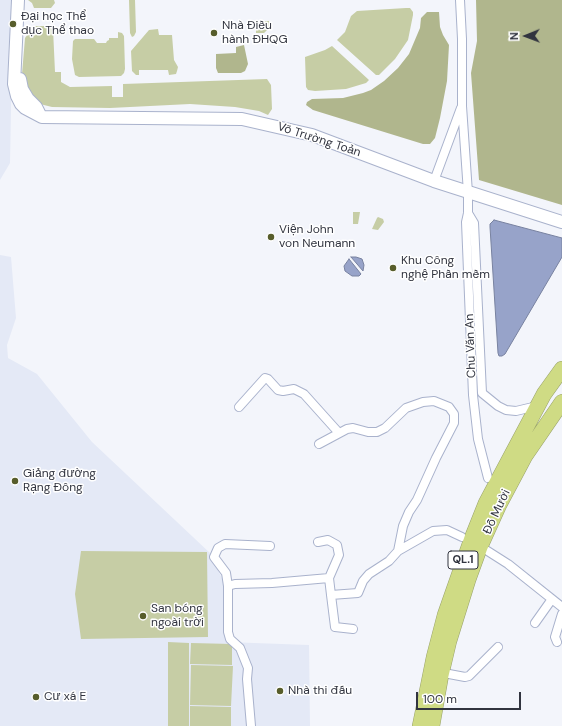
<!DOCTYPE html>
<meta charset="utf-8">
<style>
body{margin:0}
#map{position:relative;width:562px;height:726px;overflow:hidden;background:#f3f5fb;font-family:"DM Sans",sans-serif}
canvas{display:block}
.north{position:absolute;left:506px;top:16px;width:40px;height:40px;-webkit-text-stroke:3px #fff;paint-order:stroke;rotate:269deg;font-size:11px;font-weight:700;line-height:16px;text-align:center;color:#31343f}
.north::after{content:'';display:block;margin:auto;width:14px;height:18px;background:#31343f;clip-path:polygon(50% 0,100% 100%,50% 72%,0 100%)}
.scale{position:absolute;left:416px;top:692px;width:105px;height:18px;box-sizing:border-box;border:2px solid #31343f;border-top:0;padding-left:5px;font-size:12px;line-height:14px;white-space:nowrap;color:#31343f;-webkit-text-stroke:3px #fff;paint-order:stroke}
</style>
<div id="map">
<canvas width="562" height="726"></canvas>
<div class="north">N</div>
<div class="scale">100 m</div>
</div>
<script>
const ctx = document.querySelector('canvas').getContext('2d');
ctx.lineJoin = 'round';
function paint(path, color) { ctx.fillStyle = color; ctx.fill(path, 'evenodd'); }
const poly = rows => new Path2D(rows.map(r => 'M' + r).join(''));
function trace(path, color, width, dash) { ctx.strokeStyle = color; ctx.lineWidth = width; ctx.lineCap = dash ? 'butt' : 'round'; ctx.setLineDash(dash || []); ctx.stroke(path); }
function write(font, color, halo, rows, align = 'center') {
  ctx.font = font + ' "DM Sans",sans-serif'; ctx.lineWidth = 3; ctx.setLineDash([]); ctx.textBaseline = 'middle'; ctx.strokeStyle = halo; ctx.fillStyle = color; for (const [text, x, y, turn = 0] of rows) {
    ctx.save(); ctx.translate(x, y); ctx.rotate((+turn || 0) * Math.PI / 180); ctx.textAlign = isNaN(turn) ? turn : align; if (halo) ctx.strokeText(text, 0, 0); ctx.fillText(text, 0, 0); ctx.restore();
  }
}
const built = poly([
 [0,0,13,0,10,163,0,180],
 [0,255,11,257,16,318,7,345,8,358,37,374,92,442,210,553,225,585,226,635,227,642,309,645,310,726,0,726]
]);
const green = poly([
 [28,0,54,0,55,3,51,8,34,8,32,3],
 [129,0,135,0,136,32,134,36,132,37,130,33],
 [406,8,410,8,413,12,413,15,408,40,395,59,379,75,376,75,337,40,345,32,351,16,357,11],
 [256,21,269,21,269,28,264,33,256,33],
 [36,26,45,26,53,29,55,72,61,72,61,82,70,87,112,86,112,97,123,97,123,84,267,79,271,85,272,109,268,115,259,111,235,107,190,104,110,108,52,107,40,104,32,97,22,74,25,38,33,27],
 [158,29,159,35,172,35,174,60,178,67,177,71,176,74,169,75,168,70,139,70,139,75,136,75,132,71,131,51,149,30],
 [118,32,122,33,124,36,125,69,124,73,121,76,79,77,75,75,72,59,73,41,75,39,94,39,97,43,106,43,107,41,109,40,109,38,118,38],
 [332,46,369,80,366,83,346,89,315,91,308,90,306,87,305,57,325,50],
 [353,212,360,212,358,224,353,224],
 [378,217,383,219,384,222,378,230,372,229,377,218],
 [81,551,207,552,208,637,81,639,75,594],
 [168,642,189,643,189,726,168,726],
 [191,643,232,644,232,665,190,664],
 [191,665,233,666,231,706,190,705],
 [190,706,231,707,231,726,190,726]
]);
const forest = poly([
 [476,0,562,0,562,205,479,180,471,73,477,41],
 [427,12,439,12,440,27,443,35,449,45,447,81,440,118,435,138,430,144,423,144,313,110,306,105,307,102,312,99,343,98,363,93,371,90,384,81,398,68,409,54,420,28,421,18],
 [244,45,248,64,245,71,241,73,218,73,216,68,216,54,236,53,236,47]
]);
const water = poly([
 [494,220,562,238,562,257,505,354,502,356,499,356,498,353,490,227,490,224,494,220],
 [351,257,356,257,362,259,364,265,363,271,351,257],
 [349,259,361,274,359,276,352,276,345,271,344,266,349,259]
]);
const street = poly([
 [460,0,462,39,462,106,468,193,468,213,466,222,473,395,478,439,488,478],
 [434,181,461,108],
 [468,213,474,223,482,393,498,406,506,410,516,411,537,406],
 [239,407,265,378,268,379,278,390,283,391,294,389,304,394,339,433],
 [318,542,328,540,337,545,339,555,329,578,331,595,358,593,363,581,369,574,389,561,398,551,403,526,409,512,417,500,436,458,454,423,454,414,449,407,434,401,423,402,406,408,385,428,377,432,368,432,353,428,347,429,319,444],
 [486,550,508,564,562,607],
 [398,551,433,531,447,530,462,537],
 [228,586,226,573,214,557,218,548,225,544,270,546],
 [331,595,335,627,353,629],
 [535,623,552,599],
 [557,642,555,637,562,614],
 [449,674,465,677,469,676,498,647],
 [251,726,247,679,248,668,240,648,230,639,228,632,228,586,235,584,272,583,329,578]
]);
const secondary = poly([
 [18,0,14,84,17,96,21,104,25,108,42,117,242,119,312,135,434,181,562,222],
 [20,79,22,89,28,99,36,107,40,115]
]);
const highway = poly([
 [420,726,434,657,445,615,472,538,486,503,544,394,562,369],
 [432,726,441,675,449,641,468,580,480,547,499,505,525,456,562,402]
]);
const markers = [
 [13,24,4,"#575d2b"],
 [214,33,4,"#575d2b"],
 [271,237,4,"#575d2b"],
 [393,268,4,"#575d2b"],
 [15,481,4,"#575d2b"],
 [143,616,4,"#575d2b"],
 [280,691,4,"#575d2b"],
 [36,697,4,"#575d2b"]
];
const shields = [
 [463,560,30]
];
const shieldNames = [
 ["QL.1",463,560]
];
const poiNames = [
 ["Đại học Thể",21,17],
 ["dục Thể thao",21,31],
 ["Nhà Điều",222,26],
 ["hành ĐHQG",222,40],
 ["Viện John",279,230],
 ["von Neumann",279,244],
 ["Khu Công",401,261],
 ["nghệ Phần mềm",401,275],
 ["Giảng đường",23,474],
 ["Rạng Đông",23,488],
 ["San bóng",151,609],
 ["ngoài trời",151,623],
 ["Nhà thi đấu",288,691],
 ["Cư xá E",44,697]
];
const streetNames = [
 ["Võ Trường Toản",319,140,18],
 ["Chu Văn An",471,346,-92],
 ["Đỗ Mười",497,512,-65]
];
paint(built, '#e4e9f6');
paint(green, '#c6cda5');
paint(forest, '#b0b68d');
paint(water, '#97a3c9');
trace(water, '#7882a0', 1);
trace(street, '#a9b2cc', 10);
trace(secondary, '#a9b2cc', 14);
trace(highway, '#98a16c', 16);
trace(street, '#fff', 8);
trace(secondary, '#fff', 12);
trace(highway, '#cfdb84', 15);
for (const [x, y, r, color] of markers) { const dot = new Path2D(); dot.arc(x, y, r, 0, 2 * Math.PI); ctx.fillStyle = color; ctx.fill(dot); trace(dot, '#fff', 1.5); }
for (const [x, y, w] of shields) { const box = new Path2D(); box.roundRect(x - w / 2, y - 9, w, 18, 3); ctx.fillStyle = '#fff'; ctx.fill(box); trace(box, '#31343f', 1); }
write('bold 11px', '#31343f', null, shieldNames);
write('12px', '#31343f', '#fff', poiNames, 'left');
write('12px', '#31343f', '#fff', streetNames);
</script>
